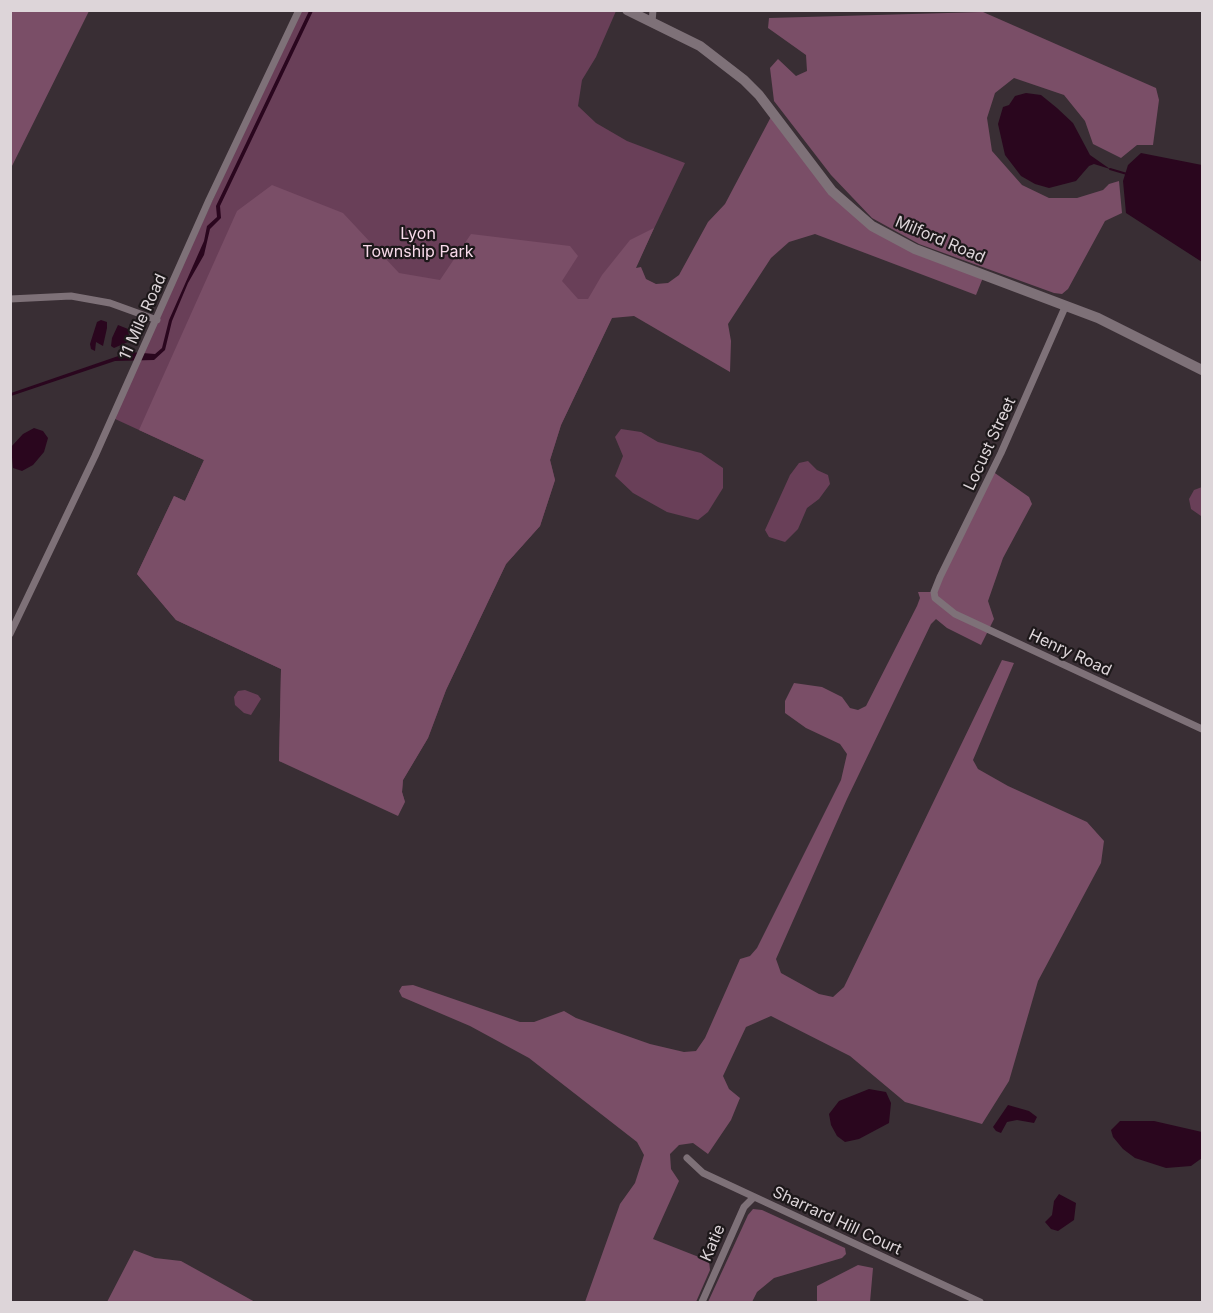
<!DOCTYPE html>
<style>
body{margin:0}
#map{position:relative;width:1213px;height:1313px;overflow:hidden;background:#392e34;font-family:Inter,sans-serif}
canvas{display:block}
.frame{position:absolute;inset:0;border:12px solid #ddd5d9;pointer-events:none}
</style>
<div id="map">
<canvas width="1213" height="1313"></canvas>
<div class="frame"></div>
</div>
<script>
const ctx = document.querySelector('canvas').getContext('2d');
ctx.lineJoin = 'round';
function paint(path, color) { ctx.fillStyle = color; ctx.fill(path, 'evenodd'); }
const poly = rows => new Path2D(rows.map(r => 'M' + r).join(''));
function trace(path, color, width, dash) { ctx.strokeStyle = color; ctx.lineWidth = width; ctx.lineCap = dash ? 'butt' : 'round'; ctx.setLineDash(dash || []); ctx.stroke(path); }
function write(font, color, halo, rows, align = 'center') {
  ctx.font = font + ' Inter,sans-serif'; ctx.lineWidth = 4.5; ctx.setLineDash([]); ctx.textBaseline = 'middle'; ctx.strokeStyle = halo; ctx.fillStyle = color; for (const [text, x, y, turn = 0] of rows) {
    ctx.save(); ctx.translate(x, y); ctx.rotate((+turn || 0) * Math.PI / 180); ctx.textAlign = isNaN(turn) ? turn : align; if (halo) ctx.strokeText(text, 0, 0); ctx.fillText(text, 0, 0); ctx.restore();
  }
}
const green = poly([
 [299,11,616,11,596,57,582,80,578,106,596,123,627,141,685,163,561,425,550,460,555,480,540,526,506,564,446,690,428,738,403,780,402,792,405,802,279,761,281,669,176,620,137,574,174,496,185,501,204,460,113,418],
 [621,429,641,432,658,442,701,453,723,468,723,488,708,512,698,520,667,512,633,493,615,476,623,456,615,437],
 [808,461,817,470,828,475,830,484,819,499,807,508,798,529,785,542,769,537,765,530,790,475,799,463],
 [1202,487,1202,515,1201,516,1191,509,1189,499,1194,490],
 [245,690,258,695,261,699,251,715,244,713,235,705,234,697,238,691]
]);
const forest = poly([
 [11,10,89,11,11,168,10,11],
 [983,12,1156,88,1159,100,1153,145,1137,145,1121,158,1093,144,1085,121,1064,95,1014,78,995,93,987,118,992,151,1022,185,1049,198,1077,198,1103,190,1109,184,1119,181,1122,213,1105,221,1068,289,1062,294,1054,293,919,244,872,218,831,175,774,101,770,68,778,59,796,76,807,71,806,55,768,28,769,18],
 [773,113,832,191,872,226,984,275,976,295,815,234,789,242,771,258,728,324,731,341,730,372,634,316,612,318,561,425,550,460,555,480,540,526,506,564,446,690,428,738,403,780,402,792,405,802,398,816,279,761,281,669,176,620,137,574,174,496,185,501,204,460,139,430,237,211,272,185,343,213,399,273,440,280,471,234,570,246,578,256,562,281,578,299,588,299,602,275,630,240,654,228,636,268,641,267,646,279,656,284,668,283,679,275,708,222,725,204],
 [992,471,1029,497,1032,504,1003,558,988,601,994,619,981,645,947,628,936,619,931,624,847,799,776,959,781,973,819,994,833,997,844,987,1002,660,1014,663,973,760,978,769,1008,786,1087,822,1104,841,1101,863,1038,981,1009,1081,982,1124,905,1102,850,1056,771,1016,746,1027,723,1076,729,1089,740,1098,731,1120,708,1154,693,1143,679,1145,670,1154,671,1169,679,1181,653,1239,709,1261,710,1270,696,1302,585,1302,620,1204,635,1183,644,1155,637,1142,529,1058,470,1026,402,997,399,991,402,986,413,985,520,1022,534,1022,564,1011,576,1018,650,1044,684,1052,696,1051,705,1038,740,959,750,956,757,948,841,780,847,754,840,744,806,728,785,713,785,701,794,683,822,687,842,697,850,708,858,710,866,706,917,606,920,598,918,592,934,592],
 [753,1209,762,1210,845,1248,846,1254,842,1258,774,1278,757,1292,752,1302,708,1302,748,1215],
 [134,1250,155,1258,181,1261,255,1302,107,1302],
 [858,1265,873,1268,870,1302,817,1302,817,1286]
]);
const water = poly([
 [309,11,313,11,220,206,221,218,210,229,204,255,188,283,172,321,165,350,154,360,115,361,11,396,11,393,130,352,155,354,162,348,169,320,204,241,207,226,217,217,216,206],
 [1026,93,1041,95,1057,108,1073,123,1090,155,1110,169,1094,164,1089,166,1076,181,1049,188,1035,184,1021,176,1005,155,998,124,1003,107,1009,105,1015,96],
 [1141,153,1202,165,1202,262,1126,213,1123,181,1128,165],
 [101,320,107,322,107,328,103,346,96,342,95,351,91,349,90,344,97,322],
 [118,325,128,329,129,336,128,342,114,348,111,346,112,338],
 [34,428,43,431,48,438,44,452,33,465,22,471,13,468,11,447,23,434],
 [869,1089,886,1092,891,1103,889,1123,859,1139,845,1142,837,1136,831,1125,829,1114,839,1101],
 [1008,1105,1029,1111,1037,1117,1034,1123,1017,1120,1007,1122,1001,1133,996,1131,993,1127],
 [1120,1121,1154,1121,1202,1132,1202,1158,1191,1166,1166,1168,1135,1158,1123,1149,1113,1137,1111,1130],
 [1059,1194,1076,1203,1074,1220,1058,1231,1051,1229,1045,1222,1052,1215,1054,1201]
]);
const stream = poly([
 [1110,169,1127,174]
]);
const street = poly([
 [652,22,653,10],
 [10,299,71,296,110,303,157,320],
 [1066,305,1001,453,940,577,934,592,935,598,955,614,1202,729],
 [10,634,95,456,209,200,299,10],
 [687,1158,703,1173,980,1302],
 [702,1302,744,1207,754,1197]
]);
const secondary = poly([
 [627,10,700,46,744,80,759,95,832,191,872,226,915,249,1098,318,1202,370]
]);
const parkNames = [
 ["Lyon",418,234],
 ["Township Park",418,252]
];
const streetNames = [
 ["Milford Road",940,240,23],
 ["11 Mile Road",143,317,-66],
 ["Locust Street",990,444,-65],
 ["Henry Road",1070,653,25],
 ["Sharrard Hill Court",837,1221,25],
 ["Katie",713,1243,-66]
];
paint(green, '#693f58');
paint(forest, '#7a4e67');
paint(water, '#2a061e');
trace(stream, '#2a061e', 2);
trace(street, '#7e7178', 7);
trace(secondary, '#7e7178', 10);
write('16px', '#f8daea', '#1d181a', parkNames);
write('16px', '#ddd5d9', '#1d181a', streetNames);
</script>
